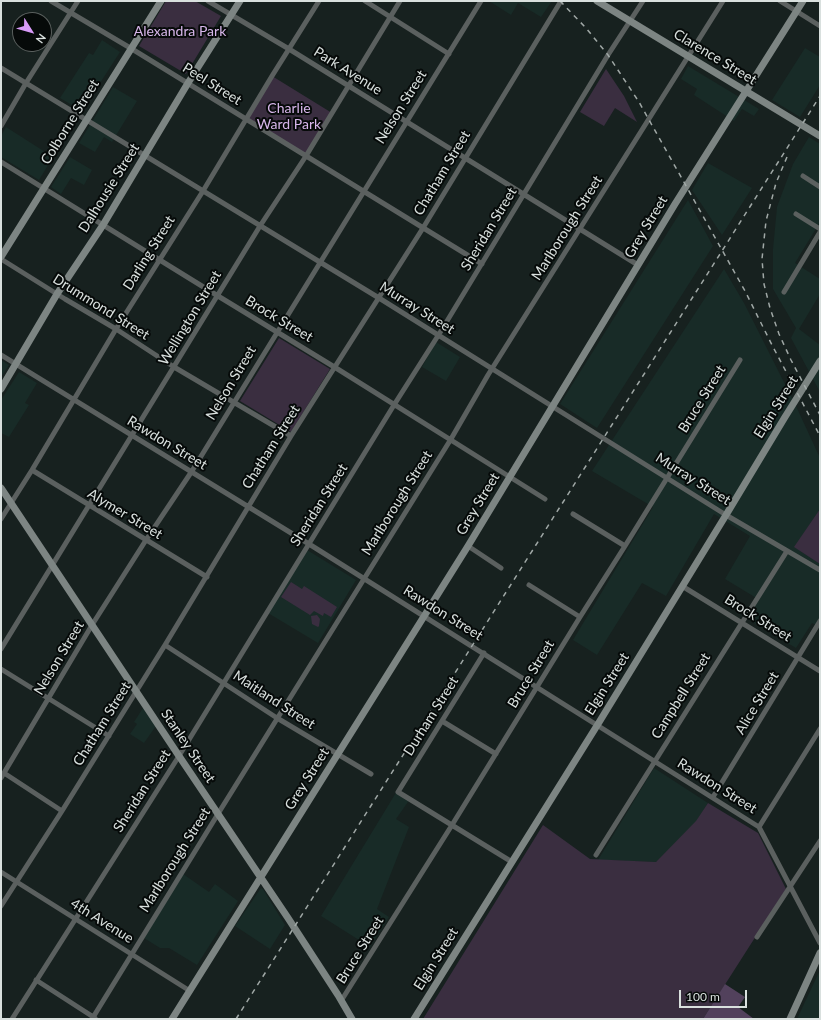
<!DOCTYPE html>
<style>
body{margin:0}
#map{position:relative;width:821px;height:1020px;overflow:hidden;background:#17211f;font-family:Lato,sans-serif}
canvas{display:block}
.frame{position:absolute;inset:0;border:2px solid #d9e0de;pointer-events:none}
.north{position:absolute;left:12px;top:12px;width:40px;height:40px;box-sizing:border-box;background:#060a09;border:1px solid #5a605e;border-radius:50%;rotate:127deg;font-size:11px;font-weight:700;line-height:16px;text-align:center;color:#d9e0de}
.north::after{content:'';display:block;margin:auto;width:14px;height:18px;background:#d89bf8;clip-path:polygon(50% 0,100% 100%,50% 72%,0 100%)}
.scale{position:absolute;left:679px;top:990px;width:68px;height:18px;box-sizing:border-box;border:2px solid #d9e0de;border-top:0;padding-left:5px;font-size:12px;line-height:14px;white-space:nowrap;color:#d9e0de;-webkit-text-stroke:3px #060a09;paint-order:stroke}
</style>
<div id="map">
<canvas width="821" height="1020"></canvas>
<div class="frame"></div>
<div class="north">N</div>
<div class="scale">100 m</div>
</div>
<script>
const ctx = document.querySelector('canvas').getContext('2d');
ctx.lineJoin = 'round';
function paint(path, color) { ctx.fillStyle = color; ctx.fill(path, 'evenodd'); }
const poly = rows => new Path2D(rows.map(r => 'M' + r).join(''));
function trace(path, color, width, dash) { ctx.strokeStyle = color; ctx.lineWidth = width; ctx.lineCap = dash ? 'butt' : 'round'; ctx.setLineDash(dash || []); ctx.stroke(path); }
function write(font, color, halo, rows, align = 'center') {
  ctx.font = font + ' Lato,sans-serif'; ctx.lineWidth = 4; ctx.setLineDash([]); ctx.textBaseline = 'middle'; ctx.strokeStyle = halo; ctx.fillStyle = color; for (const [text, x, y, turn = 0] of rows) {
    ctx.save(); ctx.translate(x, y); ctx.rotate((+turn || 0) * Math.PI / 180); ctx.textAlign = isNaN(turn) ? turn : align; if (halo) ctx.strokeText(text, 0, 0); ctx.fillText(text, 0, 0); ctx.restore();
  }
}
const built = poly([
 [489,1,552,1,541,17,518,3,511,15],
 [102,40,120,52,82,111,60,98,89,53,93,55],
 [805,48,820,57,820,85,800,117,772,100],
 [688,66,759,109,754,116,742,109,734,121,694,95,697,89,681,79],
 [113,87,137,101,112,142,104,137,95,152,79,143],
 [6,127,53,157,39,180,1,157,1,136],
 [809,137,820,144,820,222,795,263,820,279,820,294,799,329,820,345,820,392,791,338,796,328,773,289,773,249,777,207,793,164],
 [70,157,92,170,84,185,71,178,61,194,51,187],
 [708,163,752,188,722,235,692,190],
 [688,200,713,246,597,428,560,404],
 [724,269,744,303,796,406,820,458,820,509,795,547,820,564,820,627,812,623,796,648,746,618,758,599,725,579,750,536,714,514,666,596,642,583,597,655,573,640,653,507,592,471],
 [436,342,460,357,446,381,422,367],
 [1,360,9,365,1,377],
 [19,372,37,383,25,403,29,405,9,437,1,433,1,400],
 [307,550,356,580,318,643,268,613],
 [143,708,156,726,144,743,130,734,137,724,134,722],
 [654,768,708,803,696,822,656,862,598,860],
 [397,791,410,799,396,819,409,827,377,909,389,917,370,947,321,916],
 [183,874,209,892,215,884,238,901,197,965,169,948,160,948,144,938],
 [261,888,263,889,285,925,270,949,235,926],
 [820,970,820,1019,797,1019]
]);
const green = poly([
 [166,1,195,1,221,16,186,74,139,46],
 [606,69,624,96,637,122,615,108,604,126,580,112],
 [272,76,332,113,306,156,247,119],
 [279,338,330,369,291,432,240,401],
 [820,509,820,564,794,547],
 [291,582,302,589,304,586,337,607,331,617,324,613,323,616,314,611,310,615,281,597],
 [317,615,320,619,319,626,318,627,312,624,311,616],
 [708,803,758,833,786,889,703,1019,423,1019,543,825,590,859,656,862,696,821]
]);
const forest = poly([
 [725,984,745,997,738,1007,754,1019,703,1019]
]);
const street = poly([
 [51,1,132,49,482,264],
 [208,1,289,49,638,265],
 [365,1,449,54],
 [780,1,820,26],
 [1,68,379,298,726,515,820,570],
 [1,126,26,83,78,1],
 [1,162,218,296,336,368,545,499],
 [803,176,820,187],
 [796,214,820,229],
 [1,259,65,299,116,329,174,367,291,436],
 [784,292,820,232],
 [1,355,309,544,759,827,820,943],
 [32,470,207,577],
 [573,514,625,546],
 [1,519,32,470,116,329,203,191,272,76,319,1],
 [468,546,501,568],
 [529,585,580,617],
 [682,586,820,671],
 [165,645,277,718,371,774],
 [1,649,260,226,306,156,400,1],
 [484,653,398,792,512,862],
 [1,669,109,736],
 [442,721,496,754],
 [4,773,62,811],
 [1,778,92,625,146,540,192,471,481,1],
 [713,797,820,621],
 [759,827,820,729],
 [596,855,787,551],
 [1,872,190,991],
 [1,906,62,811,165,645,291,436,423,228,561,1],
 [757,937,820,841],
 [36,980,95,1018],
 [341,1001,452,825,580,617,625,546,740,360],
 [12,1019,179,756,394,405,441,331,608,55,643,1],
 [92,1019,221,809,451,439,488,375,723,1]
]);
const secondary = poly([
 [597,1,820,136],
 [1,257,161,1],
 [1,389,57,294,103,225,188,83,240,1],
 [1,488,179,756,288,918,338,995,352,1019],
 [172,1019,468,546,675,204,803,1],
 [414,1019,598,724,726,515,785,417,820,361],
 [790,1019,820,953]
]);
const rail = poly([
 [560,1,586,28,608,55,639,102,745,291,772,345,820,436],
 [787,157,776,183,766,221,762,259,764,284,770,308,779,334,791,360,820,415],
 [236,1019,820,96]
]);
const parkNames = [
 ["Alexandra Park",180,31],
 ["Charlie",289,108],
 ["Ward Park",289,124]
];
const streetNames = [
 ["Clarence Street",715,57,31],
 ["Park Avenue",348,71,32],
 ["Peel Street",212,84,32],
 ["Nelson Street",401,107,-58],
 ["Colborne Street",70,122,-58],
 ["Chatham Street",442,173,-59],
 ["Dalhousie Street",109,188,-58],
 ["Grey Street",646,227,-59],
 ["Marlborough Street",567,228,-58],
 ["Sheridan Street",489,229,-59],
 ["Darling Street",149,253,-58],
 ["Drummond Street",101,307,32],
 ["Murray Street",417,308,32],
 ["Wellington Street",190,318,-59],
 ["Brock Street",279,319,31],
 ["Nelson Street",231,383,-59],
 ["Bruce Street",702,399,-58],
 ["Elgin Street",776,407,-58],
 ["Rawdon Street",167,443,31],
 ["Chatham Street",271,447,-58],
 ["Murray Street",693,479,32],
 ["Marlborough Street",397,503,-58],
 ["Grey Street",478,504,-59],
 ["Sheridan Street",319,505,-58],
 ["Alymer Street",125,514,31],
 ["Rawdon Street",443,613,32],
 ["Brock Street",758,618,32],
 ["Nelson Street",59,658,-59],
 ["Bruce Street",531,674,-59],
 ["Elgin Street",607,684,-58],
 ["Campbell Street",681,696,-58],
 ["Maitland Street",274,700,33],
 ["Alice Street",757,703,-59],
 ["Durham Street",431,716,-58],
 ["Chatham Street",102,724,-58],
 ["Stanley Street",188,746,56],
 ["Grey Street",307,779,-58],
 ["Rawdon Street",717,786,32],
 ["Sheridan Street",142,791,-58],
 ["Marlborough Street",175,860,-58],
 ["4th Avenue",102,921,32],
 ["Bruce Street",360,950,-58],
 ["Elgin Street",436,959,-58]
];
paint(built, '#182b27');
paint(green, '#3a2e40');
paint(forest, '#52415c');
trace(street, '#5b605f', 5);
trace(secondary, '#7d8583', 7);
trace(rail, '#a0a8a6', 1.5, [5, 5]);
write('14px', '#d7b6ea', '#060a09', parkNames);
write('14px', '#d9e0de', '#060a09', streetNames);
</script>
